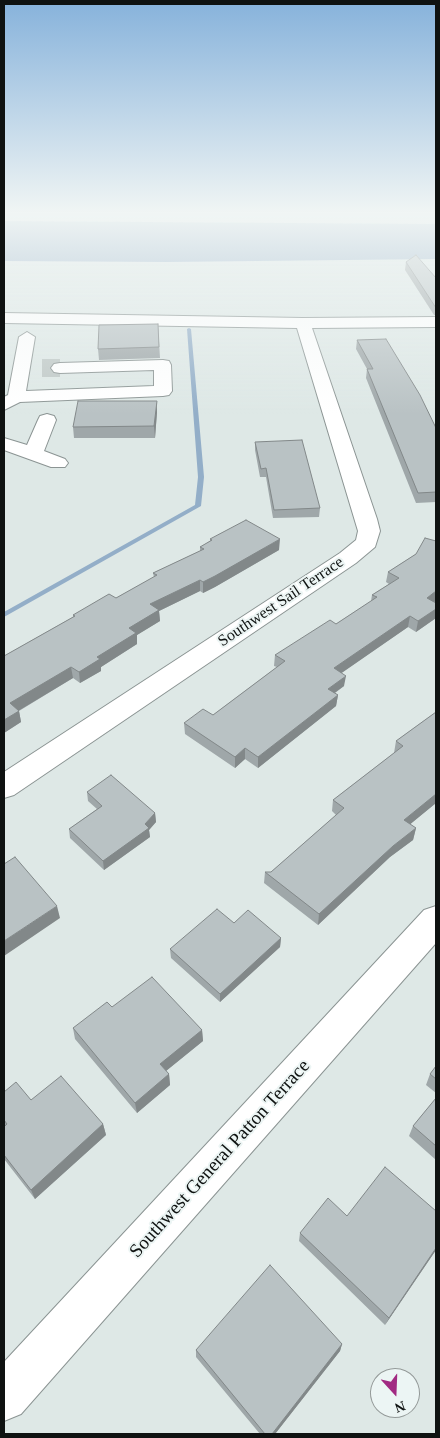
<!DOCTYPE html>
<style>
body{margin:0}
#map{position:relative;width:440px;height:1438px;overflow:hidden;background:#dee8e6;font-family:"Times New Roman",serif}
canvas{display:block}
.frame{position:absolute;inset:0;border:5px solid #0f1211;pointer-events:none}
.north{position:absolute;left:370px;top:1368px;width:50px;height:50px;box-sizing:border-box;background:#ecf5f4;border:1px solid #949a99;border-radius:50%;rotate:160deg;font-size:14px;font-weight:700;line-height:20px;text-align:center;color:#0f1211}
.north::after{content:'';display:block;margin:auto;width:18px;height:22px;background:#a12a82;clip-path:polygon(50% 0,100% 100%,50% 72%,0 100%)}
</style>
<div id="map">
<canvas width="440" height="1438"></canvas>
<div class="frame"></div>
<div class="north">N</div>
</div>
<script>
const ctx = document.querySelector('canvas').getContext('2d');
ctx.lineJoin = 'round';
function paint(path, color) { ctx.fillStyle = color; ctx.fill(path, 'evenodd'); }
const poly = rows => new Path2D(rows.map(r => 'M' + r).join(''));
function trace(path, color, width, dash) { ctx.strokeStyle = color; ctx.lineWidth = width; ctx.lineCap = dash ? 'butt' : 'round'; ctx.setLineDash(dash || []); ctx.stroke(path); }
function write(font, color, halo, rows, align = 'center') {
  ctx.font = font + ' "Times New Roman",serif'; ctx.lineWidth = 4; ctx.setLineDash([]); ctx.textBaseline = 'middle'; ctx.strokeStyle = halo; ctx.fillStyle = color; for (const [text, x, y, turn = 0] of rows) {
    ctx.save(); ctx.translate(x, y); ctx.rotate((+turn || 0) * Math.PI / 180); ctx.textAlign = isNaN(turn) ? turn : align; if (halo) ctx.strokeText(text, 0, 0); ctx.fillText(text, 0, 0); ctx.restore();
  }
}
const water = poly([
 [4,221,436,224,436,259,167,262,4,261]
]);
const stream = poly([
 [189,328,191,329,204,477,201,506,4,617,4,612,195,505,198,477,187,329,189,328]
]);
const minorTunnel = poly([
 [42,368,60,368]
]);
const minor = poly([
 [4,313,303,318,436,317,436,327,312,328,377,519,380,531,375,547,356,563,14,795,4,798,4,772,340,553,356,540,358,531,297,328,4,323,4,313],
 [27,332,35,337,26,391,154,386,154,370,60,373,54,372,51,368,54,364,60,363,163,360,169,361,171,365,172,391,169,395,163,396,20,402,4,410,4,397,8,395,19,337,27,332],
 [47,414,54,416,56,420,44,451,65,459,68,463,65,467,51,467,4,450,4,438,27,445,38,420,40,416,47,414],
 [436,906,436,943,21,1414,4,1421,4,1362,424,910,436,906]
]);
const wall = poly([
 [406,262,436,278,436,315,434,315,405,270],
 [158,324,160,358,99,360,98,349],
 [357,340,436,428,436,502,416,503,366,378,367,369,356,349],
 [157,401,157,412,155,438,74,438,73,427],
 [255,442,320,508,319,517,273,518,266,477,260,477,255,450],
 [210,539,279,550,215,587,203,593,200,591,159,611,160,621,137,635,137,644,101,667,101,671,80,683,73,678,19,711,21,722,4,733,4,656,73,617,73,615,116,598,154,577,153,573,200,551,200,547,210,541],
 [436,541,434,602,436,603,436,618,416,632,408,627,341,673,344,686,335,693,338,695,336,706,258,768,245,759,235,768,185,734,184,723,213,715,277,667,274,666,275,655,336,624,371,601,372,595,389,584,386,582,388,572],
 [436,712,436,803,410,824,416,828,413,840,390,857,318,925,264,883,265,872,271,872,336,815,332,811,333,800,394,753,396,741],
 [87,792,155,813,156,822,149,830,150,837,104,870,70,838,69,829,97,809,88,801],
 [234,923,281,938,280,947,220,1002,171,958,170,949],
 [112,1007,202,1030,203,1041,166,1071,169,1074,170,1085,137,1113,75,1039,73,1028],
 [436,1066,436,1093,426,1085,430,1074],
 [4,1092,31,1100,103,1124,106,1135,35,1199,4,1159,4,1127,5,1126,4,1125],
 [436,1098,436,1160,409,1136,413,1126],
 [347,1216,436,1250,385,1325,299,1241,300,1233],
 [342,1344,340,1351,275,1434,260,1434,196,1357,196,1350]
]);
const shadedWall = poly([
 [157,401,157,412,155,438,154,426],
 [280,539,279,550,215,587,203,593,203,582],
 [200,580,200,591,159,611,160,621,137,635,137,644,101,667,101,671,80,683,79,672,97,657,129,628,150,604],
 [436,591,436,601,425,608,427,598],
 [436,609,436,618,416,632,418,621],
 [410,616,408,627,333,679,334,668],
 [71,667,73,678,13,714,10,703],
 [346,676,344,686,326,699,328,689],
 [338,695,336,706,258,768,258,757],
 [19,711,21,722,4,733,4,720],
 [245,748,245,759,235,768,235,757],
 [436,794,436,803,402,831,404,820],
 [155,813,156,822,149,830,150,837,104,870,103,861,145,824],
 [416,828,413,840,390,857,318,925,319,914,393,846],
 [57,906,60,918,4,956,4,941],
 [281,938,280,947,220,1002,220,994],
 [202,1030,203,1041,161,1075,160,1064],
 [169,1074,170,1085,137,1113,135,1103],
 [103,1124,106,1135,35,1199,31,1190],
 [436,1248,436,1250,385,1325,389,1318],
 [342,1344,340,1351,275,1434,272,1434]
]);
const building = poly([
 [416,255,436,278,436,308,406,262,416,255],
 [158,324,159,347,98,349,99,325,158,324],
 [386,339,420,395,436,428,436,492,418,493,367,369,373,369,357,340,386,339],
 [78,401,157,401,154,426,73,427,78,401],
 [302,440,320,508,274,510,266,468,261,469,255,442,302,440],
 [246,520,280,539,215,576,203,582,200,580,150,604,159,610,129,628,136,633,97,657,100,659,79,672,71,667,10,703,19,711,4,720,4,656,75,616,73,615,109,594,116,598,157,575,153,573,204,549,200,547,212,540,210,539,246,520],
 [425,538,436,541,436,591,427,598,436,603,436,609,418,621,410,616,334,668,346,676,328,689,338,695,258,757,245,748,235,757,184,723,203,709,213,715,285,661,275,655,330,620,336,624,377,597,372,595,399,578,388,572,416,554,425,538],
 [436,712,436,794,404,820,416,828,393,846,319,914,265,872,271,872,344,808,333,800,403,746,396,741,436,712],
 [111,775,155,813,145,824,149,828,103,861,69,829,102,806,87,792,111,775],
 [15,857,57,906,4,941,4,864,15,857],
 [217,909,234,923,248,910,281,938,220,994,170,949,217,909],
 [152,977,202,1030,160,1064,169,1074,135,1103,73,1028,107,1002,112,1007,152,977],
 [436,1066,436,1079,430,1074,436,1066],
 [61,1076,103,1124,31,1190,4,1155,4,1127,7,1124,4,1120,4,1092,16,1082,31,1100,61,1076],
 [436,1098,436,1146,413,1126,436,1098],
 [385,1167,436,1211,436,1248,389,1318,300,1233,328,1198,347,1216,385,1167],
 [270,1265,342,1344,272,1434,265,1434,196,1350,270,1265]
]);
const streetNames = [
 ["Southwest Sail Terrace",281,602,-34]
];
const nearStreetnames = [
 ["Southwest General Patton Terrace",220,1159,-48]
];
paint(water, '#93aec8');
paint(stream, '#93aec8');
trace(minorTunnel, '#bfc8c6', 18, [18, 9]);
trace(minor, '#8b9493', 2);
paint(minor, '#fff');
paint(wall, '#9fa7a9');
paint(shadedWall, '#828889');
paint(building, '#b9c2c4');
trace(building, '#828889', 1);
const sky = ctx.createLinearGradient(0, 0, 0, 414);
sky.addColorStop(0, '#86b2db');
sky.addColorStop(0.51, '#f0f5f4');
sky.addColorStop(1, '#f0f5f400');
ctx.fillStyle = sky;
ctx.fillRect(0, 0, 440, 414);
write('16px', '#0f1211', '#ecf5f4', streetNames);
write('19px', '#0f1211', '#ecf5f4', nearStreetnames);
</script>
